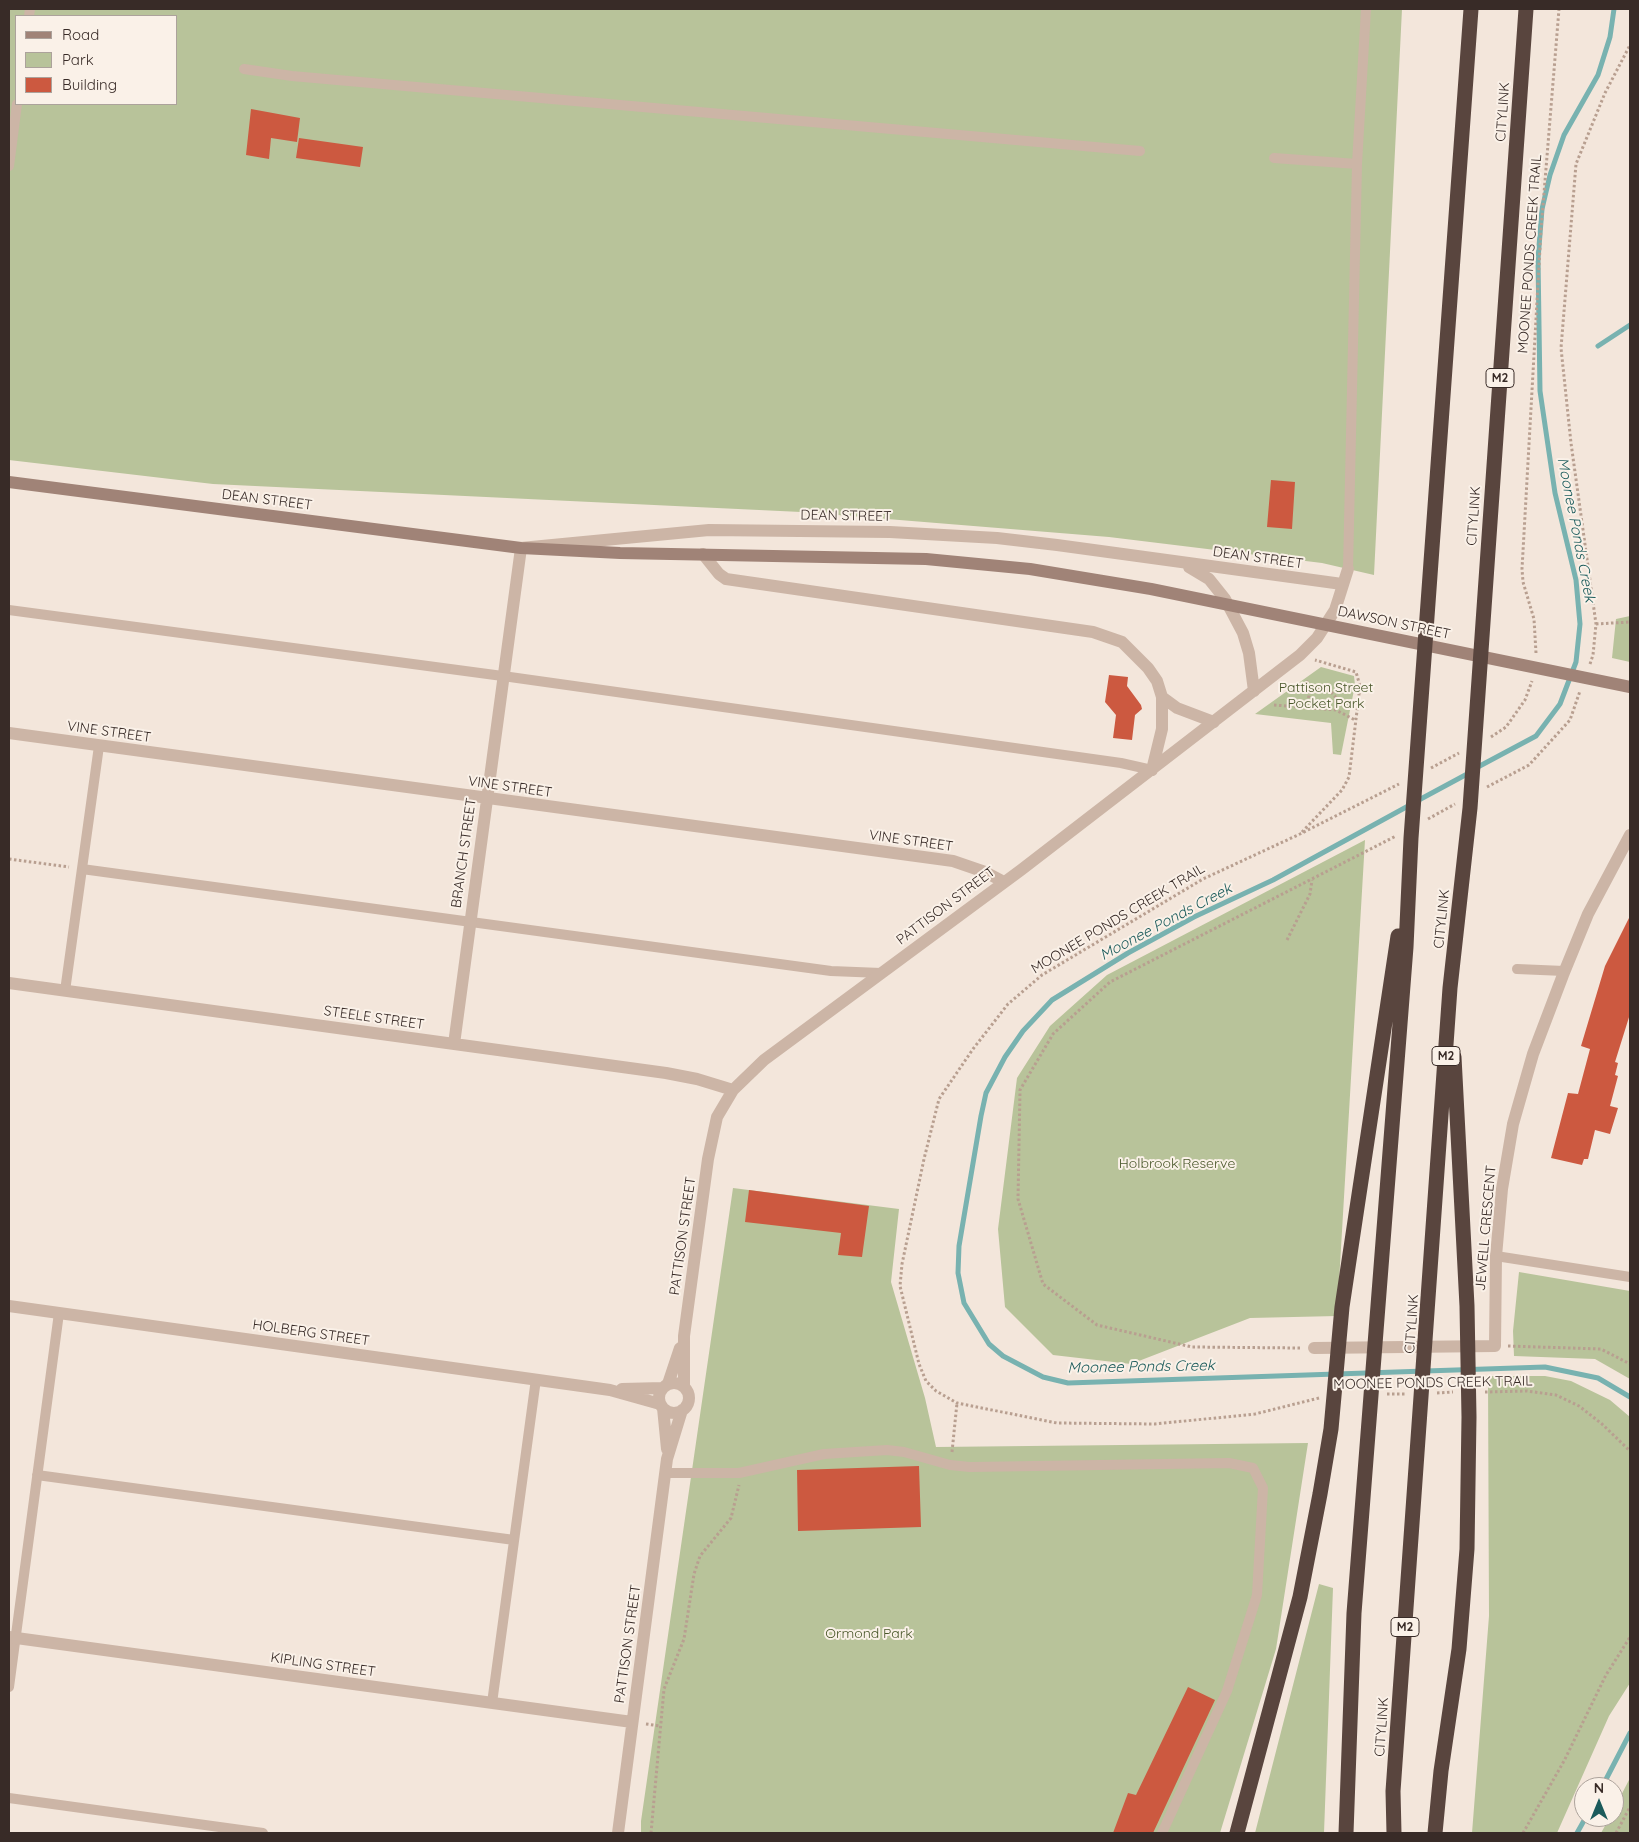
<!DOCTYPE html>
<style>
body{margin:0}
#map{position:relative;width:1639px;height:1842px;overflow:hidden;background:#f3e6db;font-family:Quicksand,sans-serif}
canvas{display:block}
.frame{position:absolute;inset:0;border:10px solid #382b27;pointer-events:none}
.legend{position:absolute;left:15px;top:15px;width:162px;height:90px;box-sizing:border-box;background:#faf1e8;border:1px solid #aca29b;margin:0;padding:6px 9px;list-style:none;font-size:15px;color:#382b27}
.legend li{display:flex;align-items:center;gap:10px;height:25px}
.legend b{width:25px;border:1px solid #aca29b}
.north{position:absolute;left:1574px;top:1777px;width:50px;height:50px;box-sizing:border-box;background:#faf1e8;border:1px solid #aca29b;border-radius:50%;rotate:0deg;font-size:14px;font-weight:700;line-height:20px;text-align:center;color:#382b27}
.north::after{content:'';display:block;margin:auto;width:18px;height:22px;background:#1b5b5b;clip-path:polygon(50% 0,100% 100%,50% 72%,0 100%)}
</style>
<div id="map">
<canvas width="1639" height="1842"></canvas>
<div class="frame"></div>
<ul class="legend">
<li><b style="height:6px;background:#a08377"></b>Road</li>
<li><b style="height:14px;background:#b8c39a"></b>Park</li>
<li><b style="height:14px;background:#cc5940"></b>Building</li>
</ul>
<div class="north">N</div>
</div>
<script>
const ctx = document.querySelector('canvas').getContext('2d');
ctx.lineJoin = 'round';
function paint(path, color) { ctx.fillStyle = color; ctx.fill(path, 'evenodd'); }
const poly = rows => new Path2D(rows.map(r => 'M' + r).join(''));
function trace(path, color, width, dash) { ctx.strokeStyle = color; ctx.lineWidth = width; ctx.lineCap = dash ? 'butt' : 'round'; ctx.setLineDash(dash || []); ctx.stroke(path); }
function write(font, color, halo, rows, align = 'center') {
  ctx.font = font + ' Quicksand,sans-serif'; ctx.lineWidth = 4; ctx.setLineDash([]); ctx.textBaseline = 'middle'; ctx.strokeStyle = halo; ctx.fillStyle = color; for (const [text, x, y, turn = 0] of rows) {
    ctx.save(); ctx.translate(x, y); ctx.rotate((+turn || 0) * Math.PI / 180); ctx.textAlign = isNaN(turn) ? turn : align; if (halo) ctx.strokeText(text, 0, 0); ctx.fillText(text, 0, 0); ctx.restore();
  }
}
const green = poly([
 [9,9,1402,9,1374,575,1322,563,1109,537,801,512,213,484,9,460],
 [16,16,176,16,176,104,16,104],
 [1630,616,1630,662,1612,658,1616,619],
 [1321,667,1354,676,1355,685,1341,755,1333,754,1331,723,1255,714],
 [1365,840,1337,1316,1250,1318,1131,1364,1053,1355,1005,1307,998,1229,1017,1078,1050,1026,1107,975],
 [733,1188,899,1209,891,1282,925,1398,936,1447,1308,1443,1276,1649,1220,1833,641,1833,641,1821],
 [1519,1272,1630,1291,1630,1379,1595,1359,1514,1356,1513,1331],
 [1488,1376,1545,1376,1571,1381,1610,1400,1630,1417,1630,1683,1609,1716,1557,1833,1472,1833,1489,1616],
 [1319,1584,1333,1588,1324,1833,1255,1833],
 [1630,1778,1630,1833,1601,1833,1610,1817,1614,1817,1614,1809]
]);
const stream = poly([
 [1598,346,1630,325],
 [1476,768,1536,736,1560,704,1576,662,1580,624,1576,580,1555,493,1540,391,1538,259,1542,209,1550,175,1564,135,1598,75,1610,37,1614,9],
 [1417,801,1469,773],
 [1410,805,1273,880,1194,917,1128,953,1052,1000,1023,1031,1005,1057,986,1093,981,1116,959,1246,958,1273,964,1303,989,1344,1003,1356,1043,1377,1068,1383,1545,1367,1598,1378,1630,1397],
 [1602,1787,1630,1733],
 [1577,1833,1586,1817]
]);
const building = poly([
 [251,109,300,118,297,142,271,138,269,159,246,155],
 [299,138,363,147,360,167,296,158],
 [1271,480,1295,482,1292,529,1267,527],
 [1109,675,1128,677,1127,686,1141,705,1142,709,1135,715,1132,740,1113,738,1116,715,1105,702],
 [1630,916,1630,1014,1615,1062,1618,1063,1615,1075,1618,1076,1610,1106,1618,1108,1610,1134,1595,1130,1588,1159,1584,1159,1582,1165,1551,1158,1568,1093,1578,1094,1590,1049,1581,1046,1605,966],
 [749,1190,869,1206,862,1257,838,1255,841,1233,745,1222],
 [919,1466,921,1527,798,1531,797,1470],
 [1188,1687,1215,1700,1153,1833,1113,1833,1128,1793,1136,1795]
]);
const path = poly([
 [1596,624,1630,622],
 [1536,653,1534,619,1523,582,1522,569,1541,230,1559,9],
 [1590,664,1593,655,1596,624,1571,443,1561,348,1576,164,1605,93,1630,45],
 [1306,681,1314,690],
 [1274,705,1336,710,1355,720],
 [1308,708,1309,693,1318,687,1330,691,1335,696,1336,710],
 [1491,737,1506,727,1525,700,1532,681],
 [1431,768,1459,753],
 [1487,787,1529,765,1570,720,1580,691],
 [1428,819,1455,804],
 [1302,832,1342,790,1349,777,1360,686,1356,672,1315,660],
 [9,859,69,867],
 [1287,940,1310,894,1312,880],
 [1508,1346,1601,1349,1630,1364],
 [1300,1348,1192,1347,1097,1325,1043,1284,1018,1199,1020,1090,1053,1034,1110,982,1396,836],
 [1485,1392,1527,1391,1556,1395,1579,1406,1602,1424,1630,1451],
 [1437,1393,1453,1392],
 [1387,1394,1406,1394],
 [1319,1398,1255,1414,1155,1424,1057,1423,957,1403,936,1391,926,1381,919,1364,900,1286,902,1264,924,1159,939,1099,973,1049,1008,1004,1042,975,1203,879,1300,834,1399,784],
 [952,1452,957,1403],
 [646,1724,660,1726],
 [651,1833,664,1689,684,1639,694,1574,700,1556,731,1518,739,1485],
 [1523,1833,1564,1761,1606,1675,1630,1637],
 [1616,1833,1630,1807]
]);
const lane = poly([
 [29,16,30,9],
 [244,69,292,76,1140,151],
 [1274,158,1357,164],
 [9,166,17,104],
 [1348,569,1357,164,1366,9],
 [9,610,510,677,1121,763,1152,770],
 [82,869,831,971,881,973],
 [1517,969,1564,971],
 [65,991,99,746],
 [1496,1256,1630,1277],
 [666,1473,739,1473,824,1454,887,1450,904,1452,950,1465,970,1467,1229,1463,1253,1468,1263,1488,1257,1595,1227,1691,1162,1833],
 [37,1475,514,1540],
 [9,1687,59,1313],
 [492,1703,536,1379],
 [9,1798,263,1833]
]);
const street = poly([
 [703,554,719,574,726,579,1093,632,1122,642,1148,668,1157,681,1162,697,1162,729,1152,770],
 [1189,567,1209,579,1225,599,1243,633,1249,653,1254,691],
 [1162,697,1177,708,1214,722],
 [9,733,953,861,985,872,1004,882],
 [9,983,666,1073,697,1079,733,1090],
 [454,1044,521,548,709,530,890,532,997,538,1057,545,1342,584],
 [9,1306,610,1390,660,1404],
 [1314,1348,1495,1346,1496,1256,1502,1189,1513,1124,1533,1054,1563,975,1588,914,1630,835],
 '659 1398a15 15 0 1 1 30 0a15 15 0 1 1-30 0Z',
 [668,1384,680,1348],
 [684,1387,684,1336,708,1159,717,1117,733,1090,764,1060,1021,870,1300,655,1317,638,1335,610,1348,569],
 [622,1389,663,1388],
 [663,1408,667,1449],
 [9,1637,632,1722],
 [618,1833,667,1459,682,1410]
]);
const secondary = poly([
 [9,482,521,548,620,553,926,559,1030,569,1151,589,1630,687]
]);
const highway = poly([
 [1237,1833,1300,1597,1320,1494,1331,1429,1342,1307,1398,936],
 [1346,1833,1354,1613,1406,947,1411,838,1471,9],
 [1394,1833,1393,1791,1450,988,1470,808,1526,9],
 [1435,1833,1441,1771,1459,1649,1467,1549,1469,1417,1467,1306,1454,1057]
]);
const shields = [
 [1500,378,28],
 [1446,1056,28],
 [1405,1627,28]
];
const shieldNames = [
 ["M2",1500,378],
 ["M2",1446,1056],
 ["M2",1405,1627]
];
const streetNames = [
 ["CITYLINK",1503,112,-86],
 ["MOONEE PONDS CREEK TRAIL",1530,254,-86],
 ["DEAN STREET",267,500,7],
 ["DEAN STREET",846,516,1],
 ["CITYLINK",1474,516,-86],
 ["DEAN STREET",1258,558,8],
 ["DAWSON STREET",1394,623,12],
 ["VINE STREET",109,732,8],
 ["VINE STREET",510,787,8],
 ["VINE STREET",911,841,8],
 ["BRANCH STREET",464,853,-82],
 ["PATTISON STREET",946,906,-37],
 ["MOONEE PONDS CREEK TRAIL",1118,919,-31],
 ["CITYLINK",1442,919,-84],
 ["STEELE STREET",374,1018,8],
 ["JEWELL CRESCENT",1486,1228,-85],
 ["PATTISON STREET",683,1236,-82],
 ["CITYLINK",1412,1324,-86],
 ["HOLBERG STREET",311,1333,8],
 ["MOONEE PONDS CREEK TRAIL",1433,1383,-1],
 ["PATTISON STREET",628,1644,-82],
 ["KIPLING STREET",323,1665,8],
 ["CITYLINK",1382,1727,-86]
];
const parkNames = [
 ["Pattison Street",1326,688],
 ["Pocket Park",1326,704],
 ["Holbrook Reserve",1177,1164],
 ["Ormond Park",869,1634]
];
const waterNames = [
 ["Moonee Ponds Creek",1576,530,79],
 ["Moonee Ponds Creek",1166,922,-28],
 ["Moonee Ponds Creek",1141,1367,-1]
];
paint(green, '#b8c39a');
trace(stream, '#78b2b0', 5);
paint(building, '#cc5940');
trace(path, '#b89f90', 3, [2.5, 2.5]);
trace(lane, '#ccb5a6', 10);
trace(street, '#ccb5a6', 12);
trace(secondary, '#a08377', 12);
trace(highway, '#59453e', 15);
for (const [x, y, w] of shields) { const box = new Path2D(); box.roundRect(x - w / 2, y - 9.5, w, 19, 4); ctx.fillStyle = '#faf1e8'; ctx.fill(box); trace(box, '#382b27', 1); }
write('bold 12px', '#382b27', null, shieldNames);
write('14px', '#382b27', '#faf1e8', streetNames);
write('14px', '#49572a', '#faf1e8', parkNames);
write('italic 15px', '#1b5b5b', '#faf1e8', waterNames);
</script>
